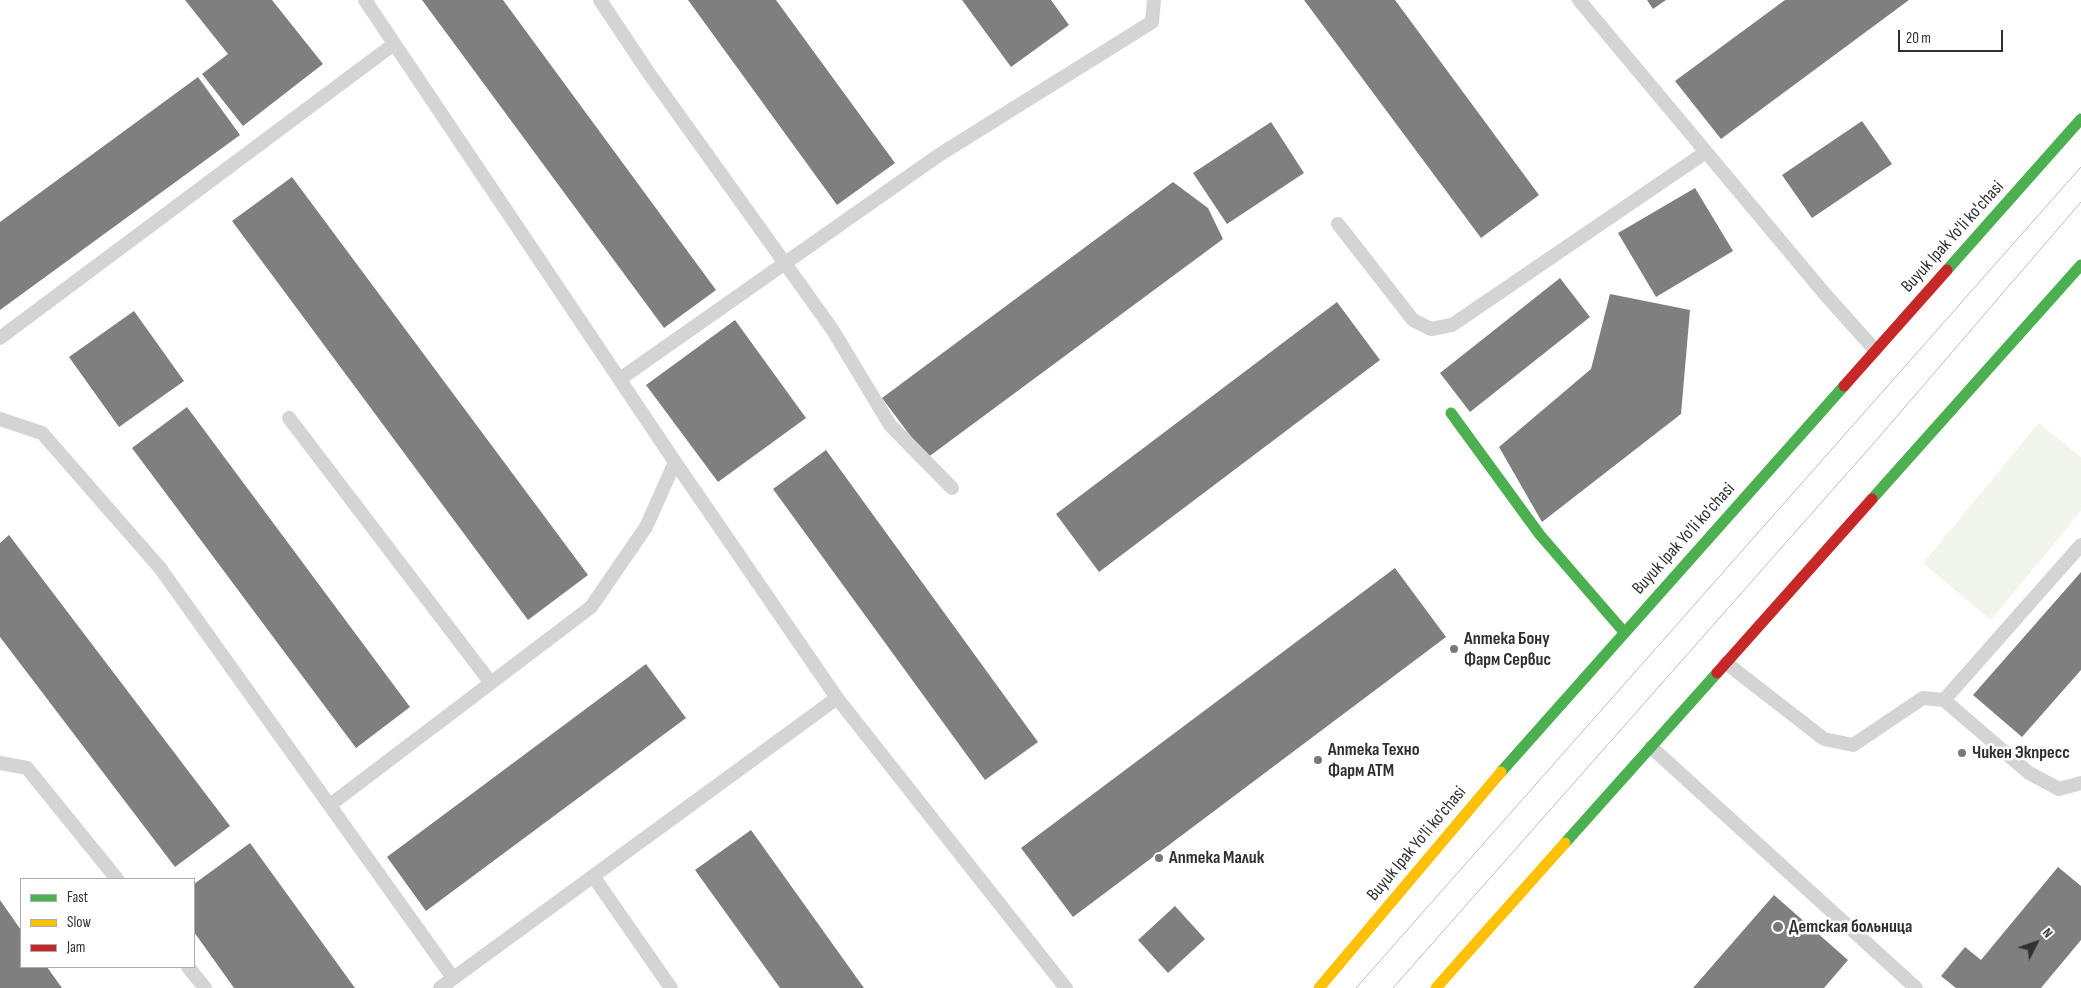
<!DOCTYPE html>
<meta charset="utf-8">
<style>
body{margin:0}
#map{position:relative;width:2081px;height:988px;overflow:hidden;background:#fff;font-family:"Sofia Sans Condensed",sans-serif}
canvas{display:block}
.legend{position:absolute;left:20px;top:878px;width:175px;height:90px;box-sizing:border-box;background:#fff;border:1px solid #acacac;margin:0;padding:6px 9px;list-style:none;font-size:15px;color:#303030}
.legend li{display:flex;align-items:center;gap:10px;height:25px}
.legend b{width:25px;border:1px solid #acacac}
.north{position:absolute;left:2011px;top:918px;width:50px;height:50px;-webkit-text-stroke:4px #fff;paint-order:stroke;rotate:49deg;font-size:14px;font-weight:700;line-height:20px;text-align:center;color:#303030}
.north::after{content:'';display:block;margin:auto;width:18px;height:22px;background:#303030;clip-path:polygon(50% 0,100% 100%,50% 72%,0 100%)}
.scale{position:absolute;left:1898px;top:30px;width:105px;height:22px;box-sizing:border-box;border:2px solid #303030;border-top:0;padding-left:6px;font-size:15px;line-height:18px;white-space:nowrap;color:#303030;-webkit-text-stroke:4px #fff;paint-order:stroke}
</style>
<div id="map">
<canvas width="2081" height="988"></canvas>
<ul class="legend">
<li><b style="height:6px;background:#4caf50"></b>Fast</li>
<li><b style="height:6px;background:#ffc107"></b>Slow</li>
<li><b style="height:6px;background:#c62828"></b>Jam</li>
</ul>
<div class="north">N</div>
<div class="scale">20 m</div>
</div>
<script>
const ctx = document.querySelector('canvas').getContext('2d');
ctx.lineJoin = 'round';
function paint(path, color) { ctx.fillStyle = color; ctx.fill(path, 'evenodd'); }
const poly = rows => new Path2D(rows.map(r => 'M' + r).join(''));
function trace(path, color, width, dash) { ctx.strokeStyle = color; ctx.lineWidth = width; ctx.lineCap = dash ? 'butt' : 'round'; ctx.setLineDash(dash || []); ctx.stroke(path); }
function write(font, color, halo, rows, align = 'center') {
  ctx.font = font + ' "Sofia Sans Condensed",sans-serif'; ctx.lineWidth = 5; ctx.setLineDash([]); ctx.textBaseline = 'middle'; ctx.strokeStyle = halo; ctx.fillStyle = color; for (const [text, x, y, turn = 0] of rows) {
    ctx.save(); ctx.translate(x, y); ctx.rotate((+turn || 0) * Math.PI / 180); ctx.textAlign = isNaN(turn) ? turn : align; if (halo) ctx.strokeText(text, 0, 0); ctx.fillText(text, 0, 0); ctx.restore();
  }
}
const green = poly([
 [2039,423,2081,457,2081,511,1991,620,1923,563]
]);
const building = poly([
 [185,0,272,0,323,64,243,126,202,74,228,54],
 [422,0,503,0,716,290,664,328],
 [688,0,776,0,895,163,837,205],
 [962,0,1051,0,1069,25,1011,67],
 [1304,0,1395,0,1539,195,1481,238],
 [1647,0,1666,0,1653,9],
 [1785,0,1909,0,1721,139,1675,81],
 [198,77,240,135,0,310,0,222],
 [1862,121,1892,164,1812,218,1782,175],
 [1271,122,1304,173,1227,224,1193,173],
 [292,177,588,575,528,620,232,221],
 [1173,182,1208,208,1223,239,927,458,882,398],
 [1695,188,1733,251,1656,297,1618,233],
 [1560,278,1590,317,1470,412,1440,373],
 [1610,294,1690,310,1681,414,1542,522,1499,447,1591,369],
 [1337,302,1380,360,1099,572,1056,514],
 [134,311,184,381,119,427,69,357],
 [735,320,806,418,718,482,646,385],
 [187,407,410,707,356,748,132,448],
 [826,450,1038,742,985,780,773,489],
 [9,535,230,826,175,867,0,637,0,543],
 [1395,568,1446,637,1073,917,1021,848],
 [2081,572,2081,670,2022,737,1973,695],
 [646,664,686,718,426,911,387,857],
 [751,830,864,988,780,988,695,870],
 [250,843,355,988,234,988,194,932,194,884],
 [2058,867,2081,886,2081,940,2041,988,1956,988,1941,976,1965,947,1981,960],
 [1774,895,1848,960,1824,988,1693,988],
 [0,900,21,930,21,967,47,967,62,988,0,988],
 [1175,906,1205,939,1168,973,1138,940]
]);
const lane = poly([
 [365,0,675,462,837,698,1066,988],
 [600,0,648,72,832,329,890,425,952,488],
 [1579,0,1824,293,1875,350],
 [1338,224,1413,320,1431,329,1452,325,1706,152],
 [0,338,394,44],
 [620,379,939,155,1152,22,1154,0],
 [289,418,491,683],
 [0,419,42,433,160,568,453,978],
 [1726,663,1824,739,1853,745,1923,698,1944,700,2029,773,2059,789,2081,783],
 [1944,700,2081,545],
 [1651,747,1916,988],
 [0,763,27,768,117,879],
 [330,805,591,607,646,527,675,462],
 [593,876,671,988],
 [188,967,205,988],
 [440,988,837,698]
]);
const fast = poly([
 [1947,270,2081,119],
 [1451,413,1540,535,1624,632],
 [1872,499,2081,265],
 [1501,772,1844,386],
 [1565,843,1717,673]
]);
const slow = poly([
 [1319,988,1501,772],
 [1436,988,1565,843]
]);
const jam = poly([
 [1844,386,1947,270],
 [1717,673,1872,499]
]);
const tram = poly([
 [1356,988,2081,167],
 [1393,988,1880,436,2081,202]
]);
const markers = [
 [1454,649,5,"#787878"],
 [1962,753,5,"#787878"],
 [1318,760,5,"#787878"],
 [1159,858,5,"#787878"],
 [1778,927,6,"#787878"]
];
const streetNames = [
 ["Buyuk Ipak Yo'li ko'chasi",1953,237,-48],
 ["Buyuk Ipak Yo'li ko'chasi",1684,539,-48],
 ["Buyuk Ipak Yo'li ko'chasi",1417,844,-50]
];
const poiNames = [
 ["Аптека Бону",1464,639],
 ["Фарм Сервис",1464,660],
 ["Аптека Техно",1328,750],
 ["Фарм АТМ",1328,771],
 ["Чикен Экпресс",1972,753],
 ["Аптека Малик",1169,858],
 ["Детская больница",1789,927]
];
paint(green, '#f2f5ec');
paint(building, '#7f7f7f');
trace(lane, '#d4d4d4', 14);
trace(fast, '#4caf50', 11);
trace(slow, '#ffc107', 11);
trace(jam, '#c62828', 11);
trace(tram, '#bcbcbc', 1);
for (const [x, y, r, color] of markers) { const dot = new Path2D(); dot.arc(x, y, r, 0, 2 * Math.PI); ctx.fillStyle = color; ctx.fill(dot); trace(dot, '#fff', 2); }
write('18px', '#303030', '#fff', streetNames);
write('bold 18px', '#303030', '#fff', poiNames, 'left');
</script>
